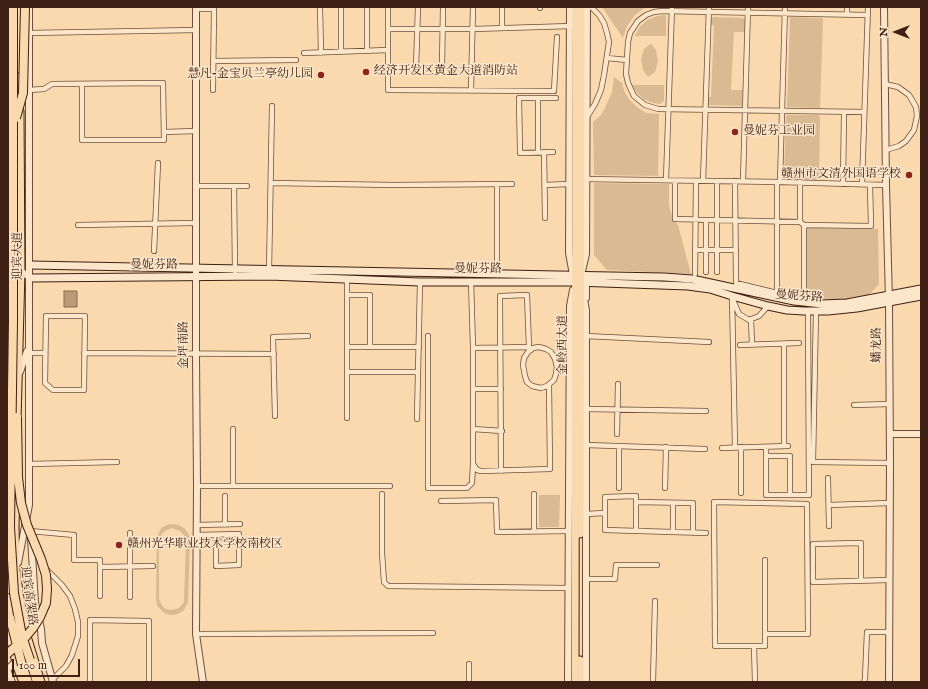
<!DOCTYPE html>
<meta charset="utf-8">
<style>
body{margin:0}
#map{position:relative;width:928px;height:689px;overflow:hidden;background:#f9d9ad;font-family:"IM FELL English",serif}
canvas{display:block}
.frame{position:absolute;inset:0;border:8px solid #3f2014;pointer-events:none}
.north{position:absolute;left:876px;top:12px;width:40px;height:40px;-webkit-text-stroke:3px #fbe6ca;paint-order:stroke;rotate:270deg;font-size:11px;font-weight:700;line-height:16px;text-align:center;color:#3f2014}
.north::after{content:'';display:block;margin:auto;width:14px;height:18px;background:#3f2014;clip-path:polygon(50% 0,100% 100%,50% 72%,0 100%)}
.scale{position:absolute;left:12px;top:659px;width:68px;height:18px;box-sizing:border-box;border:2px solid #3f2014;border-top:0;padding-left:5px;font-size:12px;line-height:14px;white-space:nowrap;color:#3f2014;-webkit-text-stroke:3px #fbe6ca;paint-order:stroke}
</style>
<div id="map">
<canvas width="928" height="689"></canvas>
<div class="frame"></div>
<div class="north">N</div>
<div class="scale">100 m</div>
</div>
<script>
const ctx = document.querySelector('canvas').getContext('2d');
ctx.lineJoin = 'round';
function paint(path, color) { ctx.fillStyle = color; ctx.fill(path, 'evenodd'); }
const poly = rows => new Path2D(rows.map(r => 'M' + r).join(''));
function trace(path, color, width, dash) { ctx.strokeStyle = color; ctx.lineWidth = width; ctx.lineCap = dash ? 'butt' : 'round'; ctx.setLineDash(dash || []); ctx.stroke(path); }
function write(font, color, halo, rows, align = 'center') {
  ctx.font = font + ' "IM FELL English","Noto Serif SC",serif'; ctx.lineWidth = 3; ctx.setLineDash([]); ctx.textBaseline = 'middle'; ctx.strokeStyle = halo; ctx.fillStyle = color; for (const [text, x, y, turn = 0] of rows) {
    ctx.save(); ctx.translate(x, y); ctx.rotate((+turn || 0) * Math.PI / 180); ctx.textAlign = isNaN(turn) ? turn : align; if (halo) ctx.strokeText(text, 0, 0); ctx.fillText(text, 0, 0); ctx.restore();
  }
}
const green = poly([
 [602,7,649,7,643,9,634,16,627,26,623,38],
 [665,15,666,18,666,36,635,36,639,28,647,20,657,16],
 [713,17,743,18,745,20,745,32,734,32,731,90,743,90,742,106,707,105,708,97,711,97,714,25,711,25,711,19],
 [790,17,823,18,820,108,787,107],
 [651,44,656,50,658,61,655,72,648,77,643,70,641,59,644,49,649,45],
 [614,77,622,83,624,91,629,99,638,108,646,113,659,114,658,176,594,175,593,122,601,115,604,110,612,92],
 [632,85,664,85,664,101,660,104,653,103,645,100,636,92],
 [786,115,818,115,820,117,819,178,817,180,784,178],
 [594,183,669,184,669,206,673,219,678,225,691,274,607,270,594,255],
 [807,228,878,229,879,284,869,295,842,300,807,299],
 [539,495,560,495,559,527,539,527],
 [170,524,179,525,184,528,188,533,190,539,188,602,184,610,178,614,172,615,166,614,161,610,157,605,156,599,157,537,161,528],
 [172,528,180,531,184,535,186,540,184,602,179,608,171,610,166,609,162,606,159,599,159,540,161,535,165,531]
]);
const water = poly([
 [64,291,77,291,77,307,64,307,64,291]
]);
const minor = poly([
 [320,7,321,53],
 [341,7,341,52],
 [367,7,367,51],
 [388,7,388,90,554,91,557,37],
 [502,7,502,28],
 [540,7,540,8],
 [196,9,214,9],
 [847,15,847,7],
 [388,29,473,29,572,26],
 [29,33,196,30],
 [304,53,388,50],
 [607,58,627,60],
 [213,61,296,60],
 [442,67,443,7],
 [416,68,418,7],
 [885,84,898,87,909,95,916,107,917,116,914,130,906,141,899,146,886,150],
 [29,90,44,89,52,84,163,83,164,140,82,140,82,84],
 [213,90,214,7],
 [471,90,473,7],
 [538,98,538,152],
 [864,112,658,109,645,105,634,96,628,83,626,74,628,42,630,33,638,21,646,15,654,12,662,11,867,15],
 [587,117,595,104,601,90,604,75,609,42,607,33,604,23,599,15,591,7],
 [164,132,196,131],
 [544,152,545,218],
 [553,152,520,153,519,98,556,98],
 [584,179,780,182,886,185],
 [666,180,672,7],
 [675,181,675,219,800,222,804,225,871,226,870,185],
 [703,181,709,7],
 [717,181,717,272],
 [735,181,736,283,777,293,804,298,804,225],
 [743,181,748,7],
 [777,182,777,293],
 [780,182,785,7],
 [800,182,800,222],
 [271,183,393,185,512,184],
 [497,184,497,275],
 [843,184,844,112],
 [862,184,868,7],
 [545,185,569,184],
 [195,186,247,186],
 [234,186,235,271],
 [706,220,706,272],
 [78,225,195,223],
 [695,250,736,250],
 [154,251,158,163],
 [269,271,272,106],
 [695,274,696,181],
 [347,295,370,295,370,347],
 [732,296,735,447],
 [733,300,739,314,749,320,759,316,768,306],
 [816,311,813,462,890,463],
 [46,316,85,316,84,390,53,390,45,383,46,316],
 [751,319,752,344],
 [428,336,428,488,467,488,472,483,473,464,473,348,471,281],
 [586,336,709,342],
 [740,345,799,343],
 [347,347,419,347],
 [539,347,546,349,551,352,555,359,557,367,556,374,554,380,547,386,541,388,532,386,527,382,525,376,523,365,524,358,528,352,533,348,539,347],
 [473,348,529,347],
 [29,353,45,353],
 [84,353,274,354],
 [557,367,570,366],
 [347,372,418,372],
 [473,389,501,389],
 [854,405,890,404],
 [586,409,706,411],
 [275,416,273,337,308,336],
 [347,418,347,279],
 [417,419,420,282],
 [233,429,233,486],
 [473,429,502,431],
 [617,434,618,384],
 [586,445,705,449],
 [784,446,784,344],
 [766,447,766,495,809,495,808,311],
 [722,448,788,446],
 [766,456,790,456,790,495],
 [29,464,117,462],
 [473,464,477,470,481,471,550,469,549,385],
 [501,471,500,296,527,295,529,347,531,350],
 [828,478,829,526],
 [197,486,390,486],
 [619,488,619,446],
 [665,488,666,447],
 [741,493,741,447],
 [382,494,382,553,384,582,388,586,569,588],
 [534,494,534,531],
 [225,496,225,525],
 [441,501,496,500,497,532,569,531],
 [636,502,693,503,693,533],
 [829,505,890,503],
 [586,514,605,513],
 [197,525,240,524],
 [30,531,74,535,74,560,100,560,100,596],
 [636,531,636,496,605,497,605,530,706,533],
 [673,532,673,503],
 [130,533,130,597],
 [197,535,239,534,239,565,216,566,216,535],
 [765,560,765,646,715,646,714,502,807,504,808,634,765,634],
 [100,567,153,566],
 [46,569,62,585,70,596,75,609,78,622,78,636,72,655,66,666,52,680],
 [586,579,615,579,616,565,657,565],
 [861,581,861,543,813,544,813,582,889,580],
 [196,634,433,633],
 [754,646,755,682],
 [90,682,90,620,149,621,149,682],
 [469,682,469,664],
 [653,682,655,601],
 [864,682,865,679,867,632,889,632]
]);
const tertiary = poly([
 [196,7,196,355,197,486,196,634,203,682],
 [570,7,569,253,573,275],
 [884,7,886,185,889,302,890,463,889,682],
 [7,270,21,271,30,278],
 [582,271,586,254,587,7],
 [583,294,586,310,586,682],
 [586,298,586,278],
 [20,372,27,351],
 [890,434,921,434],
 [31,538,35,603,41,629,42,643,53,682],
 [18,563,29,505,29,7],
 [12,682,7,670,18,659],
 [568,682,570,306,573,290]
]);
const secondary = poly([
 [30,265,664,277,692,279,794,301,822,304,847,303,921,289],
 [30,278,269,276,420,282,575,282,688,286,710,289,732,296,768,306,787,310,804,311,828,311,857,308,921,296]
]);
const primary = poly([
 [20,69,20,7],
 [17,421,21,271,20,111],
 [16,485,15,528,16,569,19,592,27,636,41,682],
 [580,534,581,7],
 [7,625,17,667,23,682],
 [580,660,580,682],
 [575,682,576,7]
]);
const trunk = poly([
 [7,598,10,618],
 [30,660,37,682],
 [22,665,28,682],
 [7,682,10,682]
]);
const trunkBridge = poly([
 [13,7,13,321,10,527,14,593,22,636,30,660],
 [16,118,23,93,25,7],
 [10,618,22,665],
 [7,654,23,640,33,628,40,617,46,603,47,589,46,575,41,559,27,525,21,503,18,477,17,417]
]);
const markers = [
 [366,72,4,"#8f2418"],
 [321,75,4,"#8f2418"],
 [735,132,4,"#8f2418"],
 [909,175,4,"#8f2418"],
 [119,545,4,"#8f2418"]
];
const poiNames = [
 ["经济开发区黄金大道消防站",374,72],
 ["慧凡-金宝贝兰亭幼儿园",313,75,"right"],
 ["曼妮芬工业园",743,132],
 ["赣州市文清外国语学校",901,175,"right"],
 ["赣州光华职业技术学校南校区",127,545]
];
const streetNames = [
 ["迎宾大道",19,256,-90],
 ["曼妮芬路",154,266],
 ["曼妮芬路",478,270],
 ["曼妮芬路",799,297,4],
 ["金坪南路",185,345,-90],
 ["金岭西大道",564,345,-90],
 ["蟠龙路",878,345,-90],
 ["迎宾高架路",28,596,82]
];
paint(green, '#d9ba93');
paint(water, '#ba9a79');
trace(water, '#896951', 1);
trace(minor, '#6e4e3a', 6);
trace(tertiary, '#6e4e3a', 8);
trace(secondary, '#3f2014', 9);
trace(primary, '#3f2014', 9);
trace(trunk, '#3f2014', 10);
trace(minor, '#fbe6ca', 4.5);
trace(tertiary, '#fbe6ca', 6);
trace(secondary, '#fbe6ca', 7);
trace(primary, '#f9d9ad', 7);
trace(trunk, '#f9d9ad', 8);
trace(trunkBridge, '#3f2014', 10, []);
trace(trunkBridge, '#f9d9ad', 8);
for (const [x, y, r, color] of markers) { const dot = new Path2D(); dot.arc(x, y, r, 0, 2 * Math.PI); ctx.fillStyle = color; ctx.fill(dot); trace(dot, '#fbe6ca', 1.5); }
write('12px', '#3f2014', '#fbe6ca', poiNames, 'left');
write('12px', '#3f2014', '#fbe6ca', streetNames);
</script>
